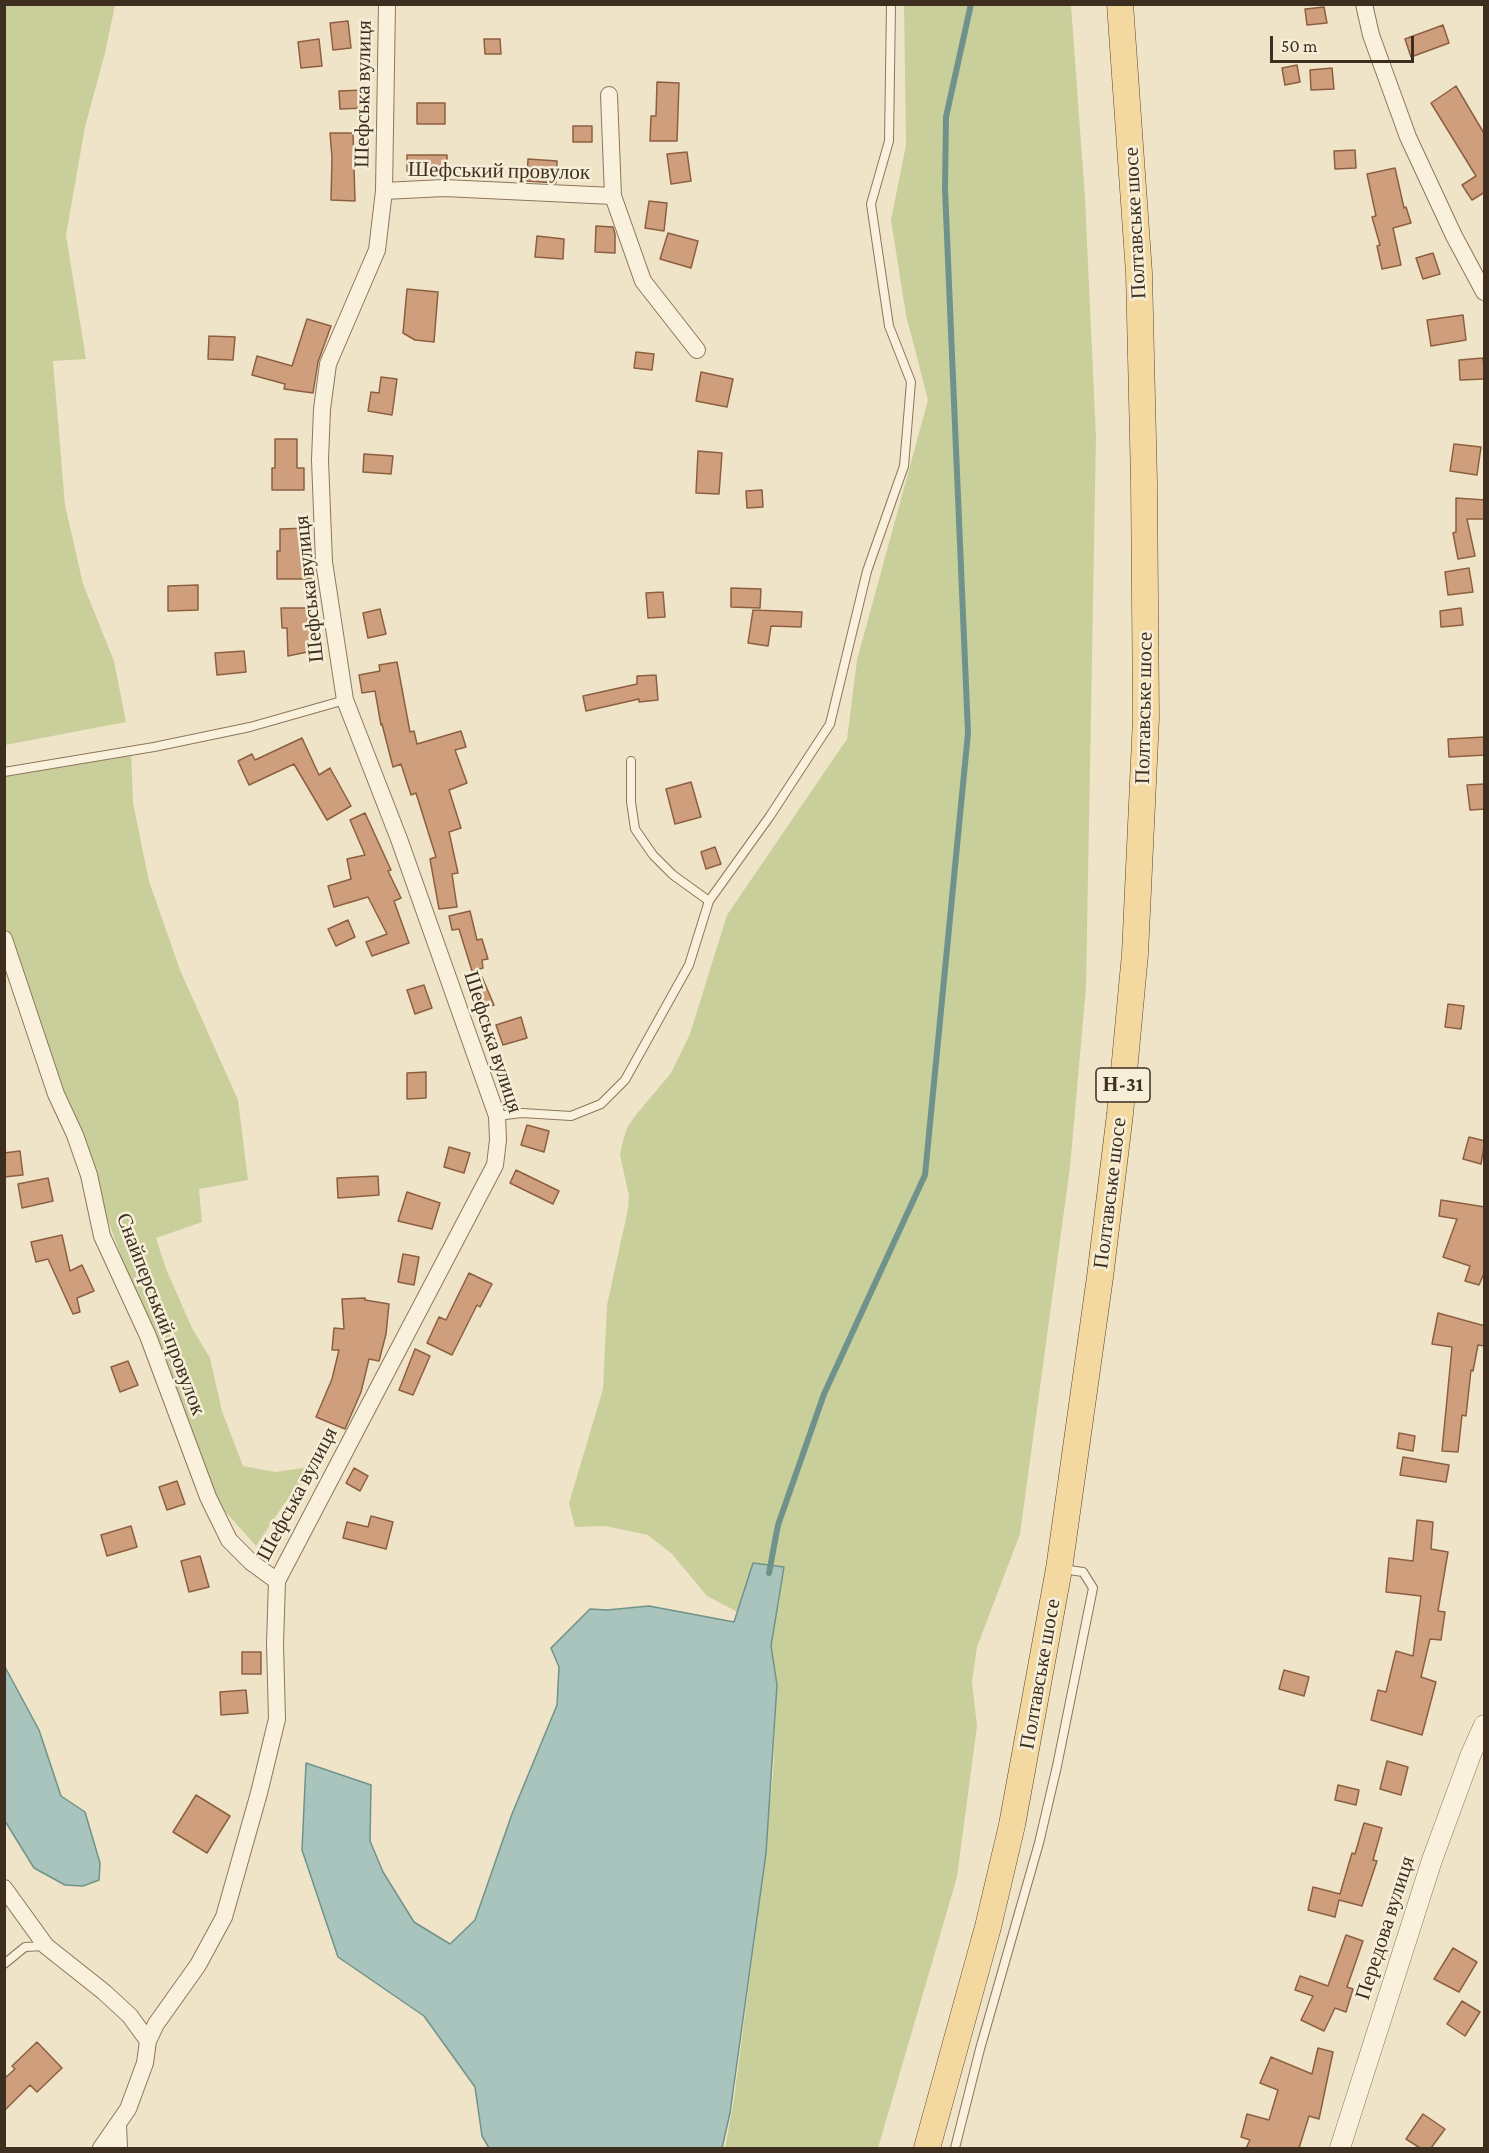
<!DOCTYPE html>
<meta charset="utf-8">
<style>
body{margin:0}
#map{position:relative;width:1489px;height:2153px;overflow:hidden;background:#f0e4c8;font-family:"Crimson Pro",serif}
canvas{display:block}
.frame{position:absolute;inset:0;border:6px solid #3d2e20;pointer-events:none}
.scale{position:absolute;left:1270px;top:36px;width:144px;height:27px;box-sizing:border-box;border:3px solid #3d2e20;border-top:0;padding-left:8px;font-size:18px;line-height:21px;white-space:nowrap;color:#3d2e20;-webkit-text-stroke:4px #f7eed8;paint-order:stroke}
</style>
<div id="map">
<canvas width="1489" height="2153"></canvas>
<div class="frame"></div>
<div class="scale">50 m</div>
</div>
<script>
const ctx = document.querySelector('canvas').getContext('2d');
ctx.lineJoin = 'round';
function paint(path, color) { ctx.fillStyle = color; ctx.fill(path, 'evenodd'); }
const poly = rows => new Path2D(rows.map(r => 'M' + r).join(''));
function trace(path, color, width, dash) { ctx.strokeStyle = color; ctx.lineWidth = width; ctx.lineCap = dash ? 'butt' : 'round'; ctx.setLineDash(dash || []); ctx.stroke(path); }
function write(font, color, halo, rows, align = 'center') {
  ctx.font = font + ' "Crimson Pro",serif'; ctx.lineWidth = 5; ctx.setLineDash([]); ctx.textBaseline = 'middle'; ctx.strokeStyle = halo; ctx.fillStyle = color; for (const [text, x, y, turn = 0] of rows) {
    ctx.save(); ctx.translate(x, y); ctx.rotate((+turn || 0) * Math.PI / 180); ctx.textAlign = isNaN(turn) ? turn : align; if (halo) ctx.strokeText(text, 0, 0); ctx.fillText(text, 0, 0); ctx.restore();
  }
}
const green = poly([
 [5,4,115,5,105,53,85,127,66,235,86,359,53,361,65,505,83,584,114,661,126,722,5,745],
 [904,5,1071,5,1085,198,1096,437,1086,988,1070,1167,1020,1534,977,1647,972,1682,977,1726,957,1877,878,2148,725,2148,734,2099,757,1922,773,1774,776,1704,770,1638,749,1618,707,1596,672,1554,648,1535,605,1526,575,1527,569,1503,603,1389,607,1305,628,1209,629,1196,620,1155,623,1141,627,1128,635,1116,671,1073,690,1034,727,915,847,739,857,660,928,400,906,315,891,220,906,145],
 [131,749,133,803,149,881,180,970,238,1100,248,1180,199,1189,202,1222,156,1238,166,1269,192,1328,210,1358,222,1411,243,1466,275,1472,317,1466,284,1504,256,1546,223,1509,182,1418,121,1256,32,1013,5,926,4,770]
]);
const water = poly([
 [753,1563,784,1567,771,1646,777,1685,766,1853,730,2113,722,2148,489,2148,482,2136,475,2087,424,2016,338,1957,302,1850,306,1763,371,1785,370,1841,383,1872,414,1922,450,1944,475,1920,512,1814,557,1705,559,1667,551,1648,590,1609,607,1610,649,1606,734,1622,753,1563],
 [5,1667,39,1730,61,1796,85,1812,100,1863,99,1880,83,1886,65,1885,34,1868,5,1821,5,1667]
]);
const stream = poly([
 [769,1573,778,1525,824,1394,925,1175,968,733,945,189,946,117,971,4]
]);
const building = poly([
 [1324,7,1327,23,1307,25,1305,9,1324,7],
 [348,21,351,48,333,50,330,23,348,21],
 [1443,25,1449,43,1411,57,1405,39,1443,25],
 [319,39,322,66,301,68,298,42,319,39],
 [484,39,500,39,501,54,485,54,484,39],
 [1297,65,1300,82,1285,85,1282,68,1297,65],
 [1332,68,1334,89,1311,90,1310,70,1332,68],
 [657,82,679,83,677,141,650,141,651,116,656,116,657,82],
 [1456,86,1485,135,1485,192,1472,200,1462,185,1476,176,1431,103,1456,86],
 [364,90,365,108,340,109,339,91,364,90],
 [417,103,445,103,445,124,417,124,417,103],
 [573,126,592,126,592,142,573,142,573,126],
 [330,133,353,133,355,201,331,200,332,158,330,133],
 [1355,150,1356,168,1335,169,1334,151,1355,150],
 [687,152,691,181,671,184,667,154,687,152],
 [407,155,447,155,447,172,407,171,407,155],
 [528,159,557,161,556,183,527,181,528,159],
 [1395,168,1404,208,1406,207,1411,223,1393,228,1401,265,1382,269,1377,246,1380,245,1372,217,1376,216,1367,174,1395,168],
 [649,201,667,203,664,231,645,228,649,201],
 [596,226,613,227,615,234,615,253,595,252,596,226],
 [668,233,698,241,691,268,660,259,668,233],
 [537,236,564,239,563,259,535,257,537,236],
 [1433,253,1440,274,1423,279,1416,258,1433,253],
 [407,289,438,292,434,342,415,340,403,333,407,289],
 [1463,315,1466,340,1431,346,1427,320,1463,315],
 [307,319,331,326,318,362,313,393,284,389,285,384,252,375,257,356,292,366,307,319],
 [209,336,235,337,233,360,208,359,209,336],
 [636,352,654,354,652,370,634,368,636,352],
 [1483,358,1485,379,1460,380,1459,360,1483,358],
 [701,372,733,379,727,407,696,401,701,372],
 [381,377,397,379,392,415,368,411,371,392,379,393,381,377],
 [275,439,297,439,297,468,304,468,304,490,272,490,272,468,275,468,275,439],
 [1454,444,1481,447,1477,475,1450,471,1454,444],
 [698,451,722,453,719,494,696,493,698,451],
 [364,454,393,456,391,474,363,472,364,454],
 [762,490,763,507,747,508,746,491,762,490],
 [1456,498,1485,500,1485,519,1467,519,1475,556,1458,559,1453,533,1456,532,1456,498],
 [308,528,309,551,313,551,315,579,277,579,277,551,280,551,280,529,308,528],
 [1469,568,1473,592,1448,595,1445,572,1469,568],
 [198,585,198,610,168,611,168,586,198,585],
 [731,588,761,589,760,608,731,607,731,588],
 [663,592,665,617,648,618,646,593,663,592],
 [281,608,311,608,312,651,288,656,287,628,282,628,281,608],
 [1461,608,1463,625,1441,627,1440,611,1461,608],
 [380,609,386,634,368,638,363,613,380,609],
 [753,610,802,612,801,627,771,626,768,646,748,643,753,610],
 [244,651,246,672,217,675,215,653,244,651],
 [397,662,410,732,414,731,417,744,461,731,466,747,455,750,467,783,449,790,461,828,449,832,458,873,452,874,457,907,439,909,430,859,436,857,416,793,411,795,401,764,393,767,382,724,381,725,375,691,362,693,359,675,380,671,379,665,397,662],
 [656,675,658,700,639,702,639,699,586,711,583,696,637,684,637,676,656,675],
 [1485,737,1485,755,1449,757,1448,739,1485,737],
 [302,738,319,775,330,768,351,806,327,820,294,764,249,785,238,761,252,754,255,760,302,738],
 [691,782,701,817,675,824,666,789,691,782],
 [1485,784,1485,809,1470,810,1467,785,1485,784],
 [365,813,391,870,388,871,401,898,394,901,409,943,372,956,366,942,387,934,368,897,334,907,328,886,351,879,347,859,365,855,350,820,365,813],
 [715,847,721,864,706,869,701,852,715,847],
 [470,911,477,940,482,939,488,959,482,960,483,968,472,971,459,929,452,930,449,916,470,911],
 [348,920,355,937,336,946,328,929,348,920],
 [482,977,494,1005,477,1012,466,984,482,977],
 [424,985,432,1008,415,1014,407,990,424,985],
 [1448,1004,1464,1006,1461,1029,1445,1027,1448,1004],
 [521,1017,527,1038,503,1045,496,1025,521,1017],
 [426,1072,426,1098,407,1099,407,1073,426,1072],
 [527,1125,549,1131,544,1152,521,1145,527,1125],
 [1469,1137,1485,1141,1481,1164,1463,1159,1469,1137],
 [449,1147,470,1153,464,1173,444,1167,449,1147],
 [20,1151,23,1175,4,1177,4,1153,20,1151],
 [516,1170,559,1191,553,1204,510,1183,516,1170],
 [378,1176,379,1195,338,1198,337,1178,378,1176],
 [48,1178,53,1201,22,1208,18,1184,48,1178],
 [407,1192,440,1203,432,1229,398,1221,407,1192],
 [1441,1200,1485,1207,1485,1271,1479,1285,1465,1281,1470,1266,1443,1257,1457,1219,1439,1216,1441,1200],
 [62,1235,70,1271,82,1265,94,1291,77,1298,80,1312,73,1314,48,1259,36,1262,31,1242,62,1235],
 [403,1254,419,1257,414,1285,398,1282,403,1254],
 [469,1273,492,1284,480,1307,477,1305,452,1355,427,1343,439,1317,446,1320,469,1273],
 [365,1298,365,1300,389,1304,386,1334,379,1361,369,1359,361,1392,345,1429,316,1417,332,1379,339,1350,332,1350,334,1328,344,1329,342,1299,365,1298],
 [1438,1313,1485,1326,1485,1346,1478,1345,1473,1371,1471,1370,1466,1416,1462,1415,1458,1452,1442,1451,1452,1347,1432,1344,1438,1313],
 [415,1349,430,1356,413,1395,399,1390,415,1349],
 [128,1361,138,1385,120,1392,111,1367,128,1361],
 [1399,1433,1415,1436,1413,1451,1397,1448,1399,1433],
 [1403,1457,1449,1465,1446,1482,1400,1475,1403,1457],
 [354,1468,368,1476,360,1491,346,1483,354,1468],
 [177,1481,185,1504,167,1510,159,1487,177,1481],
 [371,1516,393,1522,386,1549,343,1538,347,1522,368,1527,371,1516],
 [1417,1520,1433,1522,1431,1549,1448,1552,1438,1611,1445,1612,1441,1640,1430,1639,1421,1677,1436,1682,1422,1735,1371,1720,1378,1690,1386,1692,1396,1651,1413,1656,1421,1596,1386,1592,1389,1558,1413,1561,1417,1520],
 [131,1526,137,1547,107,1556,101,1535,131,1526],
 [200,1556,209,1587,189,1592,181,1561,200,1556],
 [242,1652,261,1652,261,1674,242,1674,242,1652],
 [1284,1670,1309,1677,1304,1696,1279,1689,1284,1670],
 [246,1690,248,1713,221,1715,220,1692,246,1690],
 [1387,1761,1408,1767,1401,1795,1380,1789,1387,1761],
 [1338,1785,1359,1790,1356,1805,1335,1800,1338,1785],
 [196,1795,230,1816,207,1853,173,1832,196,1795],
 [1364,1823,1382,1828,1373,1860,1377,1861,1362,1906,1339,1900,1335,1917,1308,1910,1313,1887,1340,1894,1352,1853,1355,1854,1364,1823],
 [1346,1935,1363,1941,1347,1987,1353,1989,1346,2012,1335,2008,1324,2031,1301,2020,1313,1996,1295,1990,1300,1976,1328,1986,1346,1935],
 [1453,1948,1477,1962,1459,1992,1434,1979,1453,1948],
 [1462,2001,1480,2012,1465,2036,1447,2024,1462,2001],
 [37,2042,62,2068,37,2092,30,2085,4,2111,4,2079,15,2069,12,2066,37,2042],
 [1318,2048,1333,2052,1319,2119,1309,2116,1299,2148,1246,2148,1250,2140,1241,2137,1247,2114,1269,2120,1278,2090,1260,2083,1271,2057,1312,2074,1318,2048],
 [1423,2114,1445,2129,1431,2148,1420,2148,1406,2139,1423,2114]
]);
const service = poly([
 [631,761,631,802,635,829,653,855,673,875,709,901],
 [4,772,154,747,250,727,345,700],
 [497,1116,522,1113,571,1116,601,1104,625,1080,689,965,709,901,770,816,830,724,867,571,904,466,911,382,889,326,871,204,889,141,891,4],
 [4,1964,25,1947,45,1946],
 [955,2148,980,2049,1039,1843,1057,1766,1093,1588,1083,1572,1062,1569]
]);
const minor = poly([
 [1364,4,1371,35,1408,137,1454,236,1484,292],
 [609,95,613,196,643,281,697,350],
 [384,191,444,188,613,196],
 [4,939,56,1094,75,1135,89,1175,102,1236,148,1336,208,1497,229,1540,251,1562,277,1581],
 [4,1888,46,1946,104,1992,130,2016,148,2041],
 [118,2124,119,2148],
 [101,2148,128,2109,145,2063,148,2041,156,2024,198,1965,224,1917,259,1793,277,1719,275,1644,277,1581,495,1165,498,1140,497,1116,399,839,345,700,324,562,320,460,322,409,328,364,377,250,384,191,387,4]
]);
const tertiary = poly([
 [1340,2148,1432,1860,1471,1754,1484,1725]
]);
const primary = poly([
 [927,2148,988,1927,1012,1825,1059,1569,1100,1277,1120,1114,1135,954,1146,718,1144,481,1139,273,1120,4]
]);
const shields = [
 [1123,1085,54]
];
const shieldNames = [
 ["Н-31",1123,1085]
];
const streetNames = [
 ["Шефська вулиця",363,94,-89],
 ["Шефський провулок",499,171,1],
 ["Полтавське шосе",1135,223,-93],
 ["Шефська вулиця",309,589,-96],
 ["Полтавське шосе",1144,708,-89],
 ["Шефська вулиця",493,1042,72],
 ["Полтавське шосе",1110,1193,-83],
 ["Снайперський провулок",161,1314,69],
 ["Шефська вулиця",297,1494,-62],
 ["Полтавське шосе",1040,1674,-80],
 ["Передова вулиця",1385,1928,-72]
];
paint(green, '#c9cf9b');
paint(water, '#a9c4bc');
trace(water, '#6f938a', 1.5);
trace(stream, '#6f938a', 6);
paint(building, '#cf9f7d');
trace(building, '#8d5f41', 1.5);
trace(service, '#8d765c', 10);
trace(minor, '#8d765c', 18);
trace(tertiary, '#8d765c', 21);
trace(primary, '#5b4430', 27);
trace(service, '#faf1dc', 8);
trace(minor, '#faf1dc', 16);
trace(tertiary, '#faf1dc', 20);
trace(primary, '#f3d9a0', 26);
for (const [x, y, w] of shields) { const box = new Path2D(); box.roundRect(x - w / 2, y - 17, w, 34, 4.5); ctx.fillStyle = '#f7eed8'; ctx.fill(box); trace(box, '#3d2e20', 1.5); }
write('bold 20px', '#3d2e20', null, shieldNames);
write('21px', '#3d2e20', '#f7eed8', streetNames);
</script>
